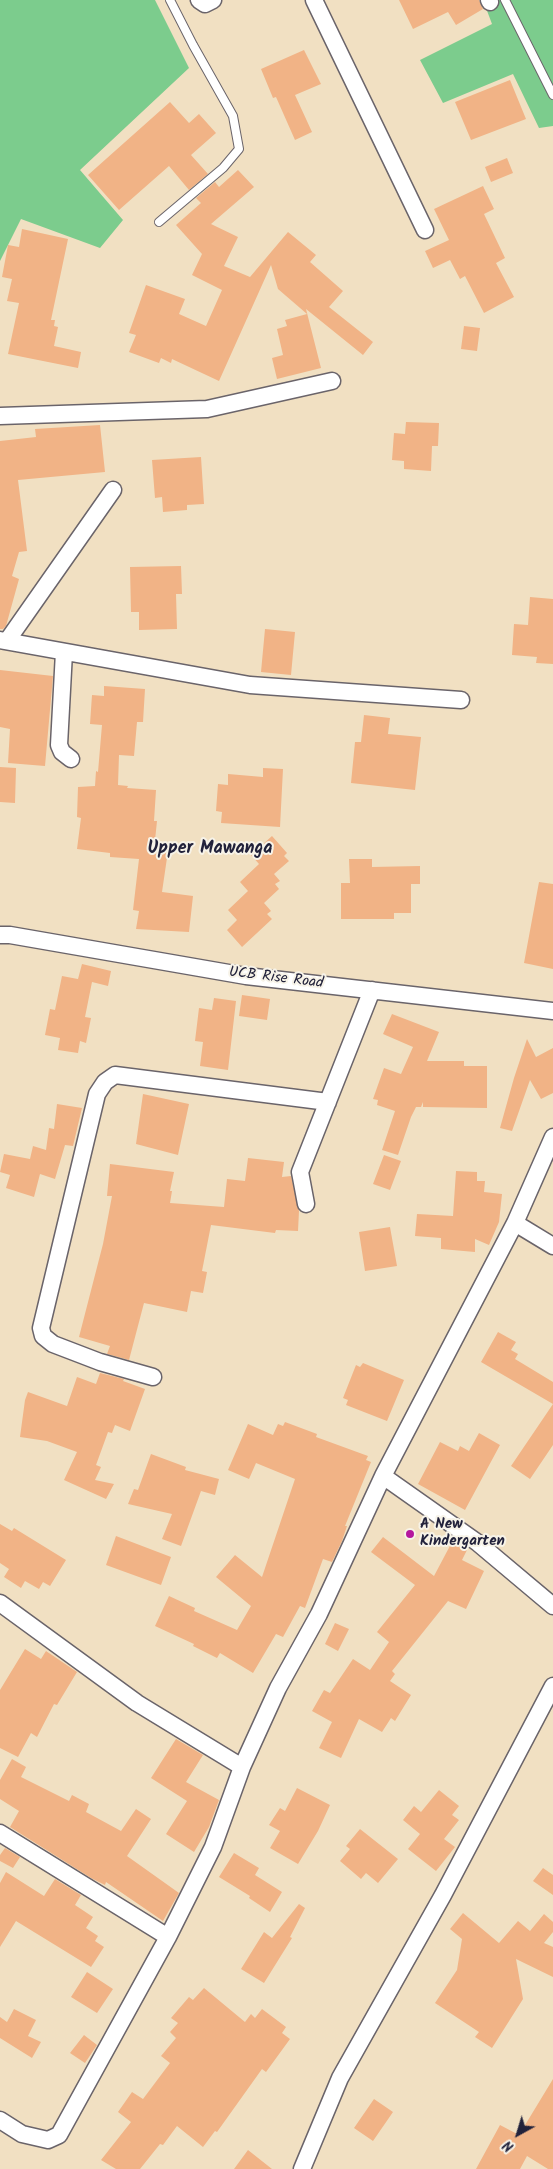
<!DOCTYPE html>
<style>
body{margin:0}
#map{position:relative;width:553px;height:2169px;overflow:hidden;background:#f1e0c2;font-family:Kalam,sans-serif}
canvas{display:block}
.north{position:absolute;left:493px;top:2109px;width:50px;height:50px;-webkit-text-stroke:4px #f7f3e8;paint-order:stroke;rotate:219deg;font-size:14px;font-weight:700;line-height:20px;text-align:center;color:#22223b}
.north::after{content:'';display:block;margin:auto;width:18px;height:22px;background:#22223b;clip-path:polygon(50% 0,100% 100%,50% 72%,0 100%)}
</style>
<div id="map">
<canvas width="553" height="2169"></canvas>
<div class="north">N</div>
</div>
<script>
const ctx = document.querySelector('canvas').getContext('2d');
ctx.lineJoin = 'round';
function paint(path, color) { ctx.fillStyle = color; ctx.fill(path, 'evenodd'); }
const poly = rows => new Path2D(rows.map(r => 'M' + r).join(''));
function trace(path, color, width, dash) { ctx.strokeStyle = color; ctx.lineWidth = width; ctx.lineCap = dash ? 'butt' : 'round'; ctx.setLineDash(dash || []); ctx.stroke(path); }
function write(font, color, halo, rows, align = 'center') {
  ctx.font = font + ' Kalam,sans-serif'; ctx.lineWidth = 4; ctx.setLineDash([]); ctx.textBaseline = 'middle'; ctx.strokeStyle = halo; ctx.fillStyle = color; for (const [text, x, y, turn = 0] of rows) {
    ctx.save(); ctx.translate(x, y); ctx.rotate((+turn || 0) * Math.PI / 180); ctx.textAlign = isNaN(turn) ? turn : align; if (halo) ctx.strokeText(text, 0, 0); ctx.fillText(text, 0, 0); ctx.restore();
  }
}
const green = poly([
 [0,0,155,0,189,68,80,170,123,220,100,248,21,219,0,261],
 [483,0,553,0,553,126,539,128,513,74,443,103,420,60,492,24]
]);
const building = poly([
 [399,0,479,0,483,9,456,25,448,12,413,29],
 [304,50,321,84,295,95,312,132,295,140,276,97,273,98,261,69],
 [510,80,526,119,471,140,455,102],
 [170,102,189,123,199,114,216,133,191,155,208,174,189,190,169,166,119,210,88,175],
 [507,158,513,173,491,182,485,167],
 [238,170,254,187,211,224,238,237,224,266,250,277,288,232,316,255,310,262,343,291,329,307,373,342,363,355,306,309,321,368,277,379,272,358,283,355,277,329,287,326,285,320,307,314,278,289,271,265,219,381,172,359,171,363,161,358,159,363,129,352,136,335,129,333,146,285,185,299,179,314,206,326,222,290,192,275,202,254,176,225,201,203,196,198,215,182,219,187],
 [483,186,494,209,484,214,505,258,496,263,514,297,484,313,465,276,460,279,450,260,433,268,425,251,449,240,434,209],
 [22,229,68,239,51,320,55,320,54,326,58,327,54,346,81,352,78,368,8,354,19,303,7,301,12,279,2,277,8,245,19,247],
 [464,326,480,328,477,351,461,349],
 [406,422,439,423,438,446,432,446,431,471,404,469,404,461,392,460,394,433,405,434],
 [100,425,105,472,18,480,27,551,19,552,12,576,19,579,6,626,3,629,0,629,0,441,36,437,35,429],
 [201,457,204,504,187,505,187,510,163,512,162,497,155,498,152,460],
 [181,566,182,594,176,594,177,629,139,630,139,612,131,612,130,567],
 [530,597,553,599,553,664,536,663,537,657,512,655,514,624,528,625],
 [265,629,295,632,291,675,261,672],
 [0,670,53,676,45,766,8,763,10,729,0,727],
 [104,686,145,689,143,722,137,722,134,756,119,755,118,785,128,786,127,788,156,790,154,821,157,821,154,850,168,851,162,892,193,896,189,932,136,929,139,911,133,910,139,859,110,857,110,853,77,849,81,818,77,817,78,787,95,786,96,771,98,772,102,725,90,724,92,695,104,696],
 [364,715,390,718,388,734,421,737,415,790,351,783,355,742,361,742],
 [0,767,16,768,15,803,0,802],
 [263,768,283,769,280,827,221,823,222,812,216,811,218,784,228,785,228,774,263,777],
 [272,836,287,853,284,856,289,861,274,874,280,881,275,884,279,889,264,903,271,911,267,914,272,919,242,947,227,930,237,920,228,910,248,891,240,882,259,864,251,855],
 [349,859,372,859,372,867,420,866,420,884,411,884,411,913,394,913,394,919,341,919,341,883,350,883],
 [539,882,553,884,553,969,524,963],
 [82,964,111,971,108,986,92,982,85,1017,91,1018,86,1043,80,1041,78,1053,58,1050,60,1038,45,1035,50,1009,55,1010,62,976,83,980,78,979],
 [242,995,270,999,267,1020,239,1016],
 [214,998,236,1001,228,1070,200,1066,203,1042,195,1041,199,1008,212,1010],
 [392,1014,439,1032,427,1061,464,1061,464,1066,487,1066,487,1108,423,1107,423,1102,421,1107,416,1107,411,1117,398,1155,382,1150,395,1111,377,1105,378,1100,373,1099,384,1068,401,1074,413,1047,383,1034],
 [527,1039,536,1057,553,1048,553,1093,541,1099,530,1080,512,1131,500,1128,514,1078],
 [143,1094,189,1104,178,1155,136,1144],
 [57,1104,82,1108,73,1146,65,1145,55,1179,40,1174,34,1197,6,1188,10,1175,0,1172,4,1154,30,1159,33,1146,46,1150,49,1128,54,1129],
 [384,1155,401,1161,390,1190,373,1184],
 [248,1158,284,1162,282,1177,291,1176,299,1211,298,1231,276,1230,275,1233,211,1225,202,1271,207,1272,203,1293,191,1291,187,1312,144,1303,129,1360,107,1354,110,1346,79,1337,103,1244,112,1196,107,1196,110,1164,174,1172,170,1191,172,1191,170,1203,224,1207,227,1179,245,1181],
 [456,1171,477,1172,477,1181,485,1181,484,1192,502,1194,499,1222,489,1245,475,1239,475,1252,441,1249,441,1238,415,1236,417,1214,453,1216],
 [390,1227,397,1266,365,1271,359,1232],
 [498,1332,516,1342,511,1350,518,1354,515,1359,553,1382,553,1445,530,1479,511,1466,553,1404,481,1362],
 [363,1363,404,1380,387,1421,346,1405,348,1400,343,1398,356,1365,360,1367],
 [100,1373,124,1379,123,1381,145,1389,130,1431,115,1425,112,1433,108,1432,96,1465,101,1467,95,1480,114,1484,106,1499,64,1480,77,1452,47,1441,20,1437,25,1400,28,1392,67,1406,77,1377,96,1384],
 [285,1422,317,1434,316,1437,368,1456,366,1460,371,1462,345,1526,347,1526,342,1541,332,1562,323,1559,305,1608,300,1606,283,1637,276,1634,253,1673,220,1653,217,1658,193,1646,194,1644,155,1626,169,1596,195,1608,194,1611,237,1630,251,1606,216,1577,235,1555,262,1577,295,1479,256,1463,249,1479,228,1470,248,1424,273,1435,278,1424,283,1426],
 [479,1433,500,1445,465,1510,418,1484,440,1442,458,1451,460,1446,469,1451],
 [151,1454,186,1467,185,1470,219,1479,215,1495,201,1491,181,1546,162,1539,172,1514,128,1504,134,1489,138,1490],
 [0,1524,12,1531,14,1528,66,1560,50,1586,43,1582,39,1589,25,1581,21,1588,4,1577,9,1569,0,1563],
 [116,1536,171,1557,161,1585,106,1565],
 [383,1537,434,1576,452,1542,467,1550,462,1560,484,1571,466,1609,448,1601,392,1671,395,1674,390,1681,411,1695,395,1721,391,1718,382,1732,359,1719,341,1758,319,1748,332,1722,312,1711,324,1690,330,1693,353,1659,370,1670,389,1642,377,1632,415,1585,371,1552],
 [335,1623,349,1629,338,1651,325,1644],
 [25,1649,41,1659,46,1651,77,1672,57,1705,54,1704,37,1737,31,1733,18,1757,0,1748,0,1690],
 [176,1739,203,1755,186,1782,219,1800,209,1827,194,1852,166,1834,187,1801,151,1778],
 [12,1759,26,1767,21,1777,69,1801,72,1795,89,1804,86,1812,121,1831,136,1809,151,1819,127,1856,179,1893,163,1921,106,1882,105,1885,91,1878,10,1827,19,1811,0,1799,0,1780],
 [297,1788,330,1805,318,1831,298,1864,270,1848,280,1831,269,1825,280,1808,285,1811],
 [439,1790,459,1806,452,1815,459,1820,444,1839,455,1847,436,1871,408,1849,420,1834,403,1820,414,1806,421,1812],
 [360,1829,398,1859,378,1883,366,1873,361,1879,340,1861,350,1849,346,1846],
 [5,1848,20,1857,13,1868,0,1861,0,1855],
 [234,1853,259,1868,255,1875,282,1892,270,1912,249,1898,250,1896,219,1877],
 [543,1868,553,1875,553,1895,533,1881],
 [6,1872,44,1896,55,1879,81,1895,75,1905,93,1917,86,1928,98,1936,95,1941,104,1947,91,1967,16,1921,0,1947,0,1883],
 [299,1904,305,1908,290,1937,292,1938,264,1983,241,1969,264,1932,272,1938],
 [463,1913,499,1943,518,1921,530,1931,544,1914,553,1922,553,1932,544,1943,553,1947,553,1977,516,1959,523,1999,492,2048,475,2037,479,2032,435,2003,457,1970,462,1939,450,1929],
 [87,1972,113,1989,97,2013,71,1997],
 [204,1988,245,2022,251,2014,255,2018,262,2009,286,2027,282,2033,290,2039,266,2072,262,2069,217,2132,215,2131,203,2147,177,2126,163,2145,160,2144,140,2169,116,2169,101,2160,131,2122,118,2112,132,2092,143,2099,170,2063,161,2056,176,2038,170,2032,178,2023,171,2018,189,1997,193,2000],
 [14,2009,36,2020,28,2036,41,2042,32,2058,0,2038,0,2017,7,2022],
 [84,2035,97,2045,85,2063,70,2053],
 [553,2079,553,2169,548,2169,527,2156,520,2169,476,2169,500,2125,519,2135],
 [374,2099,393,2112,373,2141,354,2128],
 [248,2150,272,2169,234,2169]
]);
const lane = poly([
 [505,0,553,95],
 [159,222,223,168,239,149,233,116,193,45,170,0]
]);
const street = poly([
 [199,0,205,4,213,0],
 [314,0,425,230],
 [489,0,490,2],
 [0,416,207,409,332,381],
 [0,640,250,685,461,700],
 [7,641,113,490],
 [64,652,59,745,62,752,71,759],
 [0,935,10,935,246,976,553,1011],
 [306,1204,300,1172,372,990],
 [515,1223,553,1246],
 [153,1377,100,1362,53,1344,43,1336,41,1328,97,1094,105,1082,115,1075,328,1102],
 [383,1476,478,1543,553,1606],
 [0,1603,137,1703,242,1767,278,1688,319,1614,383,1476,515,1223,553,1137],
 [0,1833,168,1937],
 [0,2120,22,2134,48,2140,59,2135,168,1937,213,1847,242,1767],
 [302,2169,340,2078,443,1895,553,1686]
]);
const markers = [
 [410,1534,5,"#b5179e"]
];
const streetNames = [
 ["UCB Rise Road",276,979,7]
];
const poiNames = [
 ["A New",420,1525],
 ["Kindergarten",420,1542]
];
const quarterNames = [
 ["Upper Mawanga",210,850]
];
paint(green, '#7ccc8d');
paint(building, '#f1b386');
trace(lane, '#6a646a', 10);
trace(street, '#6a646a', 19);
trace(lane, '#fff', 8);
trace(street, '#fff', 16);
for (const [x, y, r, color] of markers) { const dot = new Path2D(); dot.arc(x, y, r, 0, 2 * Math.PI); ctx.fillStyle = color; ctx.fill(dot); trace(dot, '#f7f3e8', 2); }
write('15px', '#22223b', '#f7f3e8', streetNames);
write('bold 15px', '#22223b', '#f7f3e8', poiNames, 'left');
write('bold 18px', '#22223b', '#f7f3e8', quarterNames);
</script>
